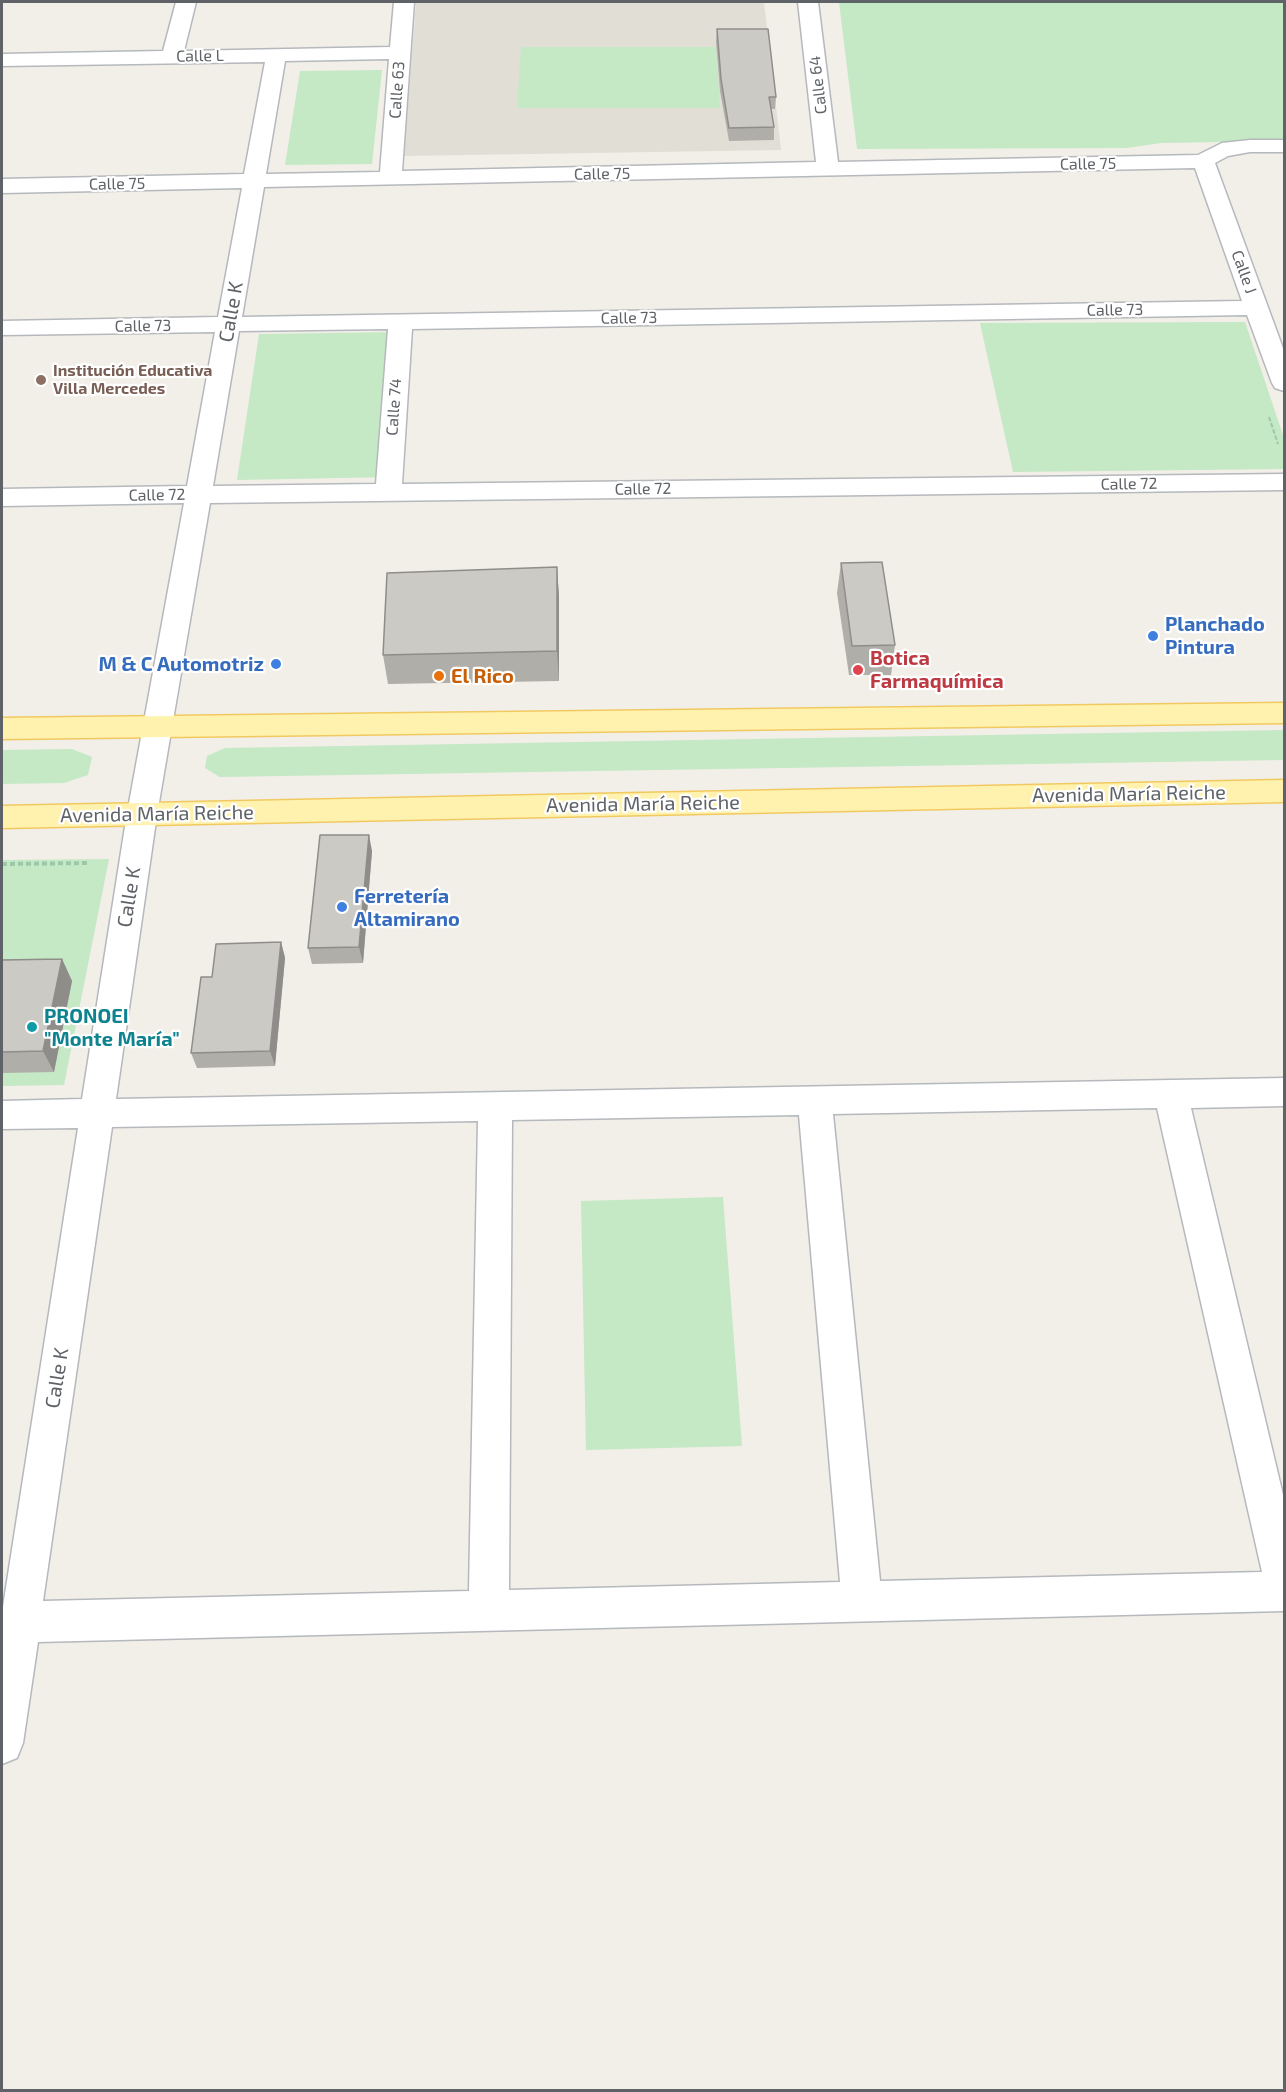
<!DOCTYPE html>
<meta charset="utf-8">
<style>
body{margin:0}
#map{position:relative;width:1286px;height:2092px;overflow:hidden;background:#f1efe8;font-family:"Exo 2",sans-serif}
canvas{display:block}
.frame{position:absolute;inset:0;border:3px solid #5f6368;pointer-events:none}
</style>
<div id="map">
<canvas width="1286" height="2092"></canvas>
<div class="frame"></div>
</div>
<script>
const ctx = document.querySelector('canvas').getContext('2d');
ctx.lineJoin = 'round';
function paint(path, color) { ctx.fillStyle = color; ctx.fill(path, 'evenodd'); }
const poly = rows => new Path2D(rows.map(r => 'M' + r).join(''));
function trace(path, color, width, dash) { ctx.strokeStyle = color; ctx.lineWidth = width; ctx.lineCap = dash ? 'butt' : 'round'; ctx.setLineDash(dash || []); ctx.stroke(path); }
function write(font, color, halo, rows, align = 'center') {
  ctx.font = font + ' "Exo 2",sans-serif'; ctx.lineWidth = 4.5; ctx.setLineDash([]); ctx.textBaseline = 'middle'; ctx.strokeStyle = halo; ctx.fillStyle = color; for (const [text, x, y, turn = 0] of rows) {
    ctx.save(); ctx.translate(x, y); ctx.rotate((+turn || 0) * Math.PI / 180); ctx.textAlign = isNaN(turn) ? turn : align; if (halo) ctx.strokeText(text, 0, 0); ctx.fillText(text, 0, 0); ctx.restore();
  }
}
const education = poly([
 [416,2,764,2,781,150,404,156]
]);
const green = poly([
 [839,2,1284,2,1284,141,1161,143,1127,148,857,149],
 [521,47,716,47,720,108,517,108],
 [382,70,372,164,285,165,300,71],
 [1245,322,1284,438,1284,469,1013,472,980,323],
 [403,332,391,477,237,480,259,334],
 [1284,730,1284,760,220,777,205,768,207,756,225,748],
 [72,749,92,757,88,775,64,783,2,784,2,750],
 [109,859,64,1085,2,1086,2,860],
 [723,1197,742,1446,586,1450,581,1201]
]);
const pathFar1 = poly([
 [1269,417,1278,444]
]);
const path = poly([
 [2,864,90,863]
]);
const minor = poly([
 [176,2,196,2,184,51,390,47,394,2,414,2,402,171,816,162,798,2,818,2,838,162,1198,155,1222,143,1250,140,1284,140,1284,152,1250,152,1228,156,1215,163,1284,351,1284,391,1275,388,1272,383,1247,315,412,329,402,484,1284,474,1284,490,210,503,157,814,116,1099,1284,1078,1284,1106,1191,1108,1284,1499,1284,1611,38,1642,23,1743,17,1758,2,1764,2,1613,78,1128,2,1129,2,1101,82,1099,127,814,184,503,2,506,2,489,187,486,215,332,2,335,2,321,218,317,242,188,2,193,2,179,244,174,265,62,2,66,2,54,163,51,176,2],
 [389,59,380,172,266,174,285,61,389,59],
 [1195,168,1242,301,242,317,264,187,1195,168],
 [388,329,376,484,213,486,239,331,388,329],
 [1157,1108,1262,1572,880,1581,833,1114,1157,1108],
 [799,1115,840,1582,509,1590,512,1120,799,1115],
 [478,1121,469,1591,43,1601,112,1127,478,1121]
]);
const primary = poly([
 [1284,703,1284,723,2,739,2,718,1284,703],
 [1284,780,1284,802,2,828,2,806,1284,780]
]);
const wall = poly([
 [717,29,776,97,775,109,771,109,774,127,774,140,729,141,720,91,716,41],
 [841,563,895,645,891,675,849,675,837,593],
 [557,567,559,597,559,681,388,684,383,655],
 [372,851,363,963,312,964,308,948],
 [281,942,285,958,275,1066,197,1068,191,1053,212,977],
 [62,959,72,981,54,1072,2,1073,2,960]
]);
const shadedWall = poly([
 [557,567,559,597,559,681,557,651],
 [369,835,372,851,363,963,359,947],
 [281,942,285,958,275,1066,270,1051],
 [62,959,72,981,54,1072,43,1051]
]);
const building = poly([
 [717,29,768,29,776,97,769,97,774,127,729,128,721,79,717,29],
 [882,562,895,645,852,646,841,563,882,562],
 [557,567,557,651,383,655,387,573,557,567],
 [320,835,369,835,359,947,308,948,320,835],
 [281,942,270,1051,191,1053,201,977,212,977,216,944,281,942],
 [62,959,43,1051,2,1052,2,960,62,959]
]);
const markers = [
 [41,380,6,"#8d6e63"],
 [1153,636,6,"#3f7fe0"],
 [276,664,6,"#3f7fe0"],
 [858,670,6,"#e0444e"],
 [439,676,6,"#e8710a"],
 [342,907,6,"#3f7fe0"],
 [32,1027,6,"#0f9aa8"]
];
const farStreetnames = [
 ["Calle L",200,56,-1],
 ["Calle 64",818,85,-97],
 ["Calle 63",397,90,-86],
 ["Calle 75",1088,164,-1],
 ["Calle 75",602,174,-1],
 ["Calle 75",117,184,-1],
 ["Calle J",1244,272,70],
 ["Calle 73",1115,310,-1],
 ["Calle 73",629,318,-1],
 ["Calle 73",143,326,-1],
 ["Calle 74",394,407,-86],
 ["Calle 72",1129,484,-1],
 ["Calle 72",643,489,-1],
 ["Calle 72",157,495,-1]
];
const farEducationnames = [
 ["Institución Educativa",53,371],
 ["Villa Mercedes",53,389]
];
const streetNames = [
 ["Calle K",231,312,-80],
 ["Avenida María Reiche",1129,794,-1],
 ["Avenida María Reiche",643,804,-1],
 ["Avenida María Reiche",157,814,-1],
 ["Calle K",129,897,-81],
 ["Calle K",57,1378,-81]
];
const shopNames = [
 ["Planchado",1165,624],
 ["Pintura",1165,647],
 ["M & C Automotriz",264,664,"right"],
 ["Ferretería",354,896],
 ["Altamirano",354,919]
];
const healthNames = [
 ["Botica",870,658],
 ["Farmaquímica",870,681]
];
const foodNames = [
 ["El Rico",451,676]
];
const cultureNames = [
 ["PRONOEI",44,1016],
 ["\"Monte María\"",44,1039]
];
paint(education, '#e1ded6');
paint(green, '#c5e8c5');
trace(minor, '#b5b8bc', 3);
trace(primary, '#f2c960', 3);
trace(pathFar1, '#9cc7a9', 2, [4.5, 2]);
trace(path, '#9cc7a9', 4, [5, 3]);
paint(minor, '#fff');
paint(primary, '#fff2af');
paint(wall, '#afaea9');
paint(shadedWall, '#8f8d8a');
paint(building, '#cccac5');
trace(building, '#8f8d8a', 1.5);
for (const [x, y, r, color] of markers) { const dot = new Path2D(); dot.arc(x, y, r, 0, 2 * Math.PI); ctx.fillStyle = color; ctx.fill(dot); trace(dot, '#fff', 2); }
write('16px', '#5f6368', '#fff', farStreetnames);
write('bold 16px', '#785e54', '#fff', farEducationnames, 'left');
write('20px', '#5f6368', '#fff', streetNames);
write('bold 20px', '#366cbe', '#fff', shopNames, 'left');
write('bold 20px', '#be3a42', '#fff', healthNames, 'left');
write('bold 20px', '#c56008', '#fff', foodNames, 'left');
write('bold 20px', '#0d838f', '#fff', cultureNames, 'left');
</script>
